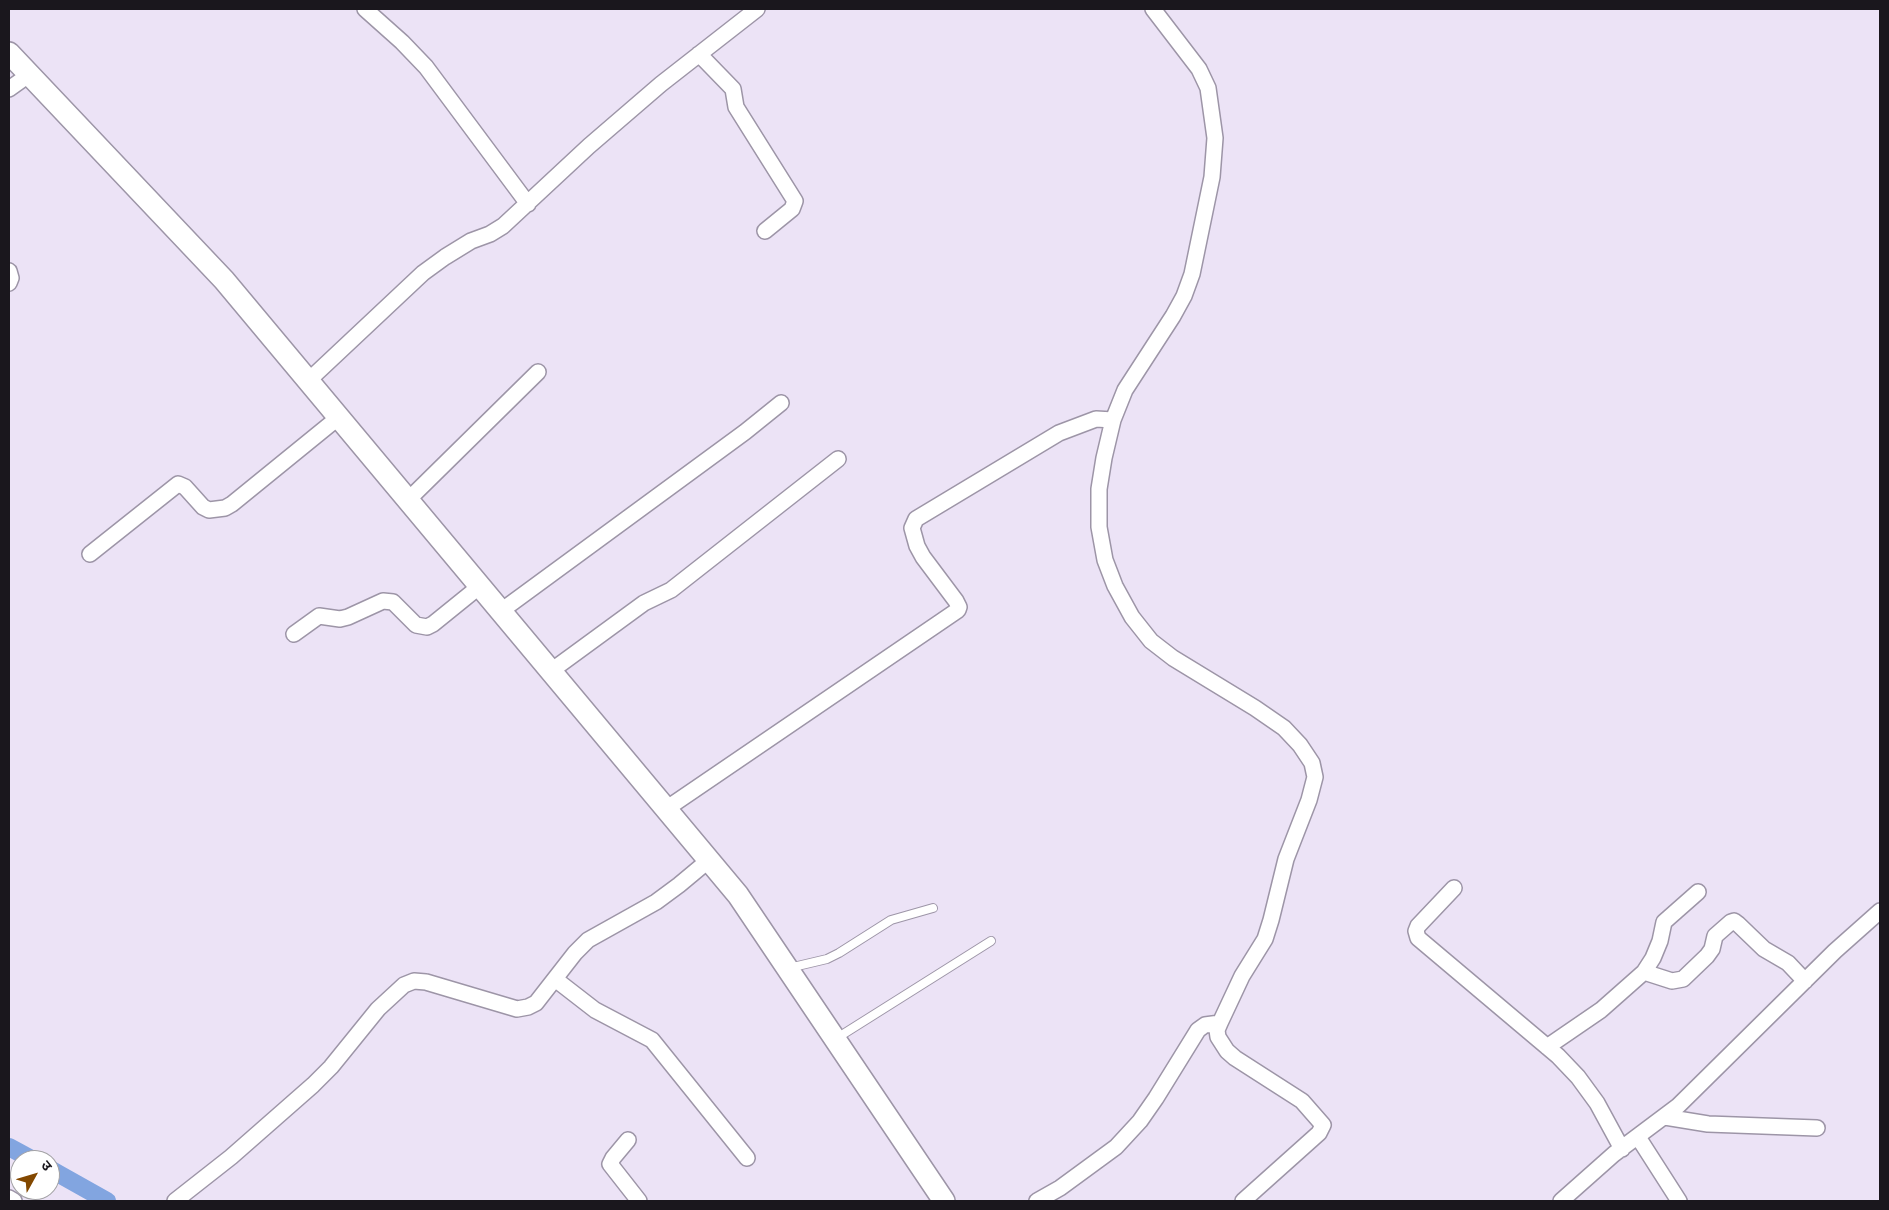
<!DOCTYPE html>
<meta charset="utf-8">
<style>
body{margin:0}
#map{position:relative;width:1889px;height:1210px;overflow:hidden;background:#ece3f6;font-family:"Fira Sans","Noto Sans Devanagari",sans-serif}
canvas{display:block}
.frame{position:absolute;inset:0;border:10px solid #1a171d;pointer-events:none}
.north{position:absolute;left:10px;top:1150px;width:50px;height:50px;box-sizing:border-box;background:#fff;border:1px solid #a3a2a5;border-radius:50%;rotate:51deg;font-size:14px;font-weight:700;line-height:20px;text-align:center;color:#1a171d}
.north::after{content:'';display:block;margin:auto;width:18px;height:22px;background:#834800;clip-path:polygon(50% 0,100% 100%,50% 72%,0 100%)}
</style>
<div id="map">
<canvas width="1889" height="1210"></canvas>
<div class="frame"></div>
<div class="north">उ</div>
</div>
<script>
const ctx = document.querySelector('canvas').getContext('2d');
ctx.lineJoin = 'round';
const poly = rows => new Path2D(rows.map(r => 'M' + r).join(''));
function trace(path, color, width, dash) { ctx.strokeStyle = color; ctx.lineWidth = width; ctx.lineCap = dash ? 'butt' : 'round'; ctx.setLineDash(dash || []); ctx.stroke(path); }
const canal = poly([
 [9,1147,33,1160],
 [50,1169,107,1201]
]);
const service = poly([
 [789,968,827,959,839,953,891,920,933,908],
 [837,1038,991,941]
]);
const minor = poly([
 [365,9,402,42,426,67,528,204],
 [699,54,733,89,736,107,795,201,792,209,765,231],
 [9,89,30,74],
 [9,271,11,278,9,283],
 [308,381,423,273,445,257,471,241,490,234,503,226,589,146,661,84,757,9],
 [408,500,538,372],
 [90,554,178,484,185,487,203,507,209,510,225,508,232,504,339,417],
 [501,611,745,432,781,403],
 [294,634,319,616,340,619,348,617,383,601,393,602,416,625,427,627,433,624,480,586],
 [551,671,644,603,671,590,838,459],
 [666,809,958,610,959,607,956,601,923,557,917,546,912,528,916,519,1059,433,1096,419,1113,420],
 [1454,888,1418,926,1416,931,1418,938,1558,1056,1578,1077,1597,1103,1622,1149],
 [1644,972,1653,958,1660,941,1664,922,1698,892],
 [555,979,595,1010,652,1040,747,1158],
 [1220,1023,1217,1030,1218,1037,1227,1051,1235,1058,1302,1101,1323,1125,1319,1133,1243,1201],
 [1547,1047,1601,1010,1644,972,1672,981,1683,979,1707,956,1712,949,1715,936,1731,922,1734,921,1738,924,1764,949,1788,963,1805,981],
 [1665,1117,1708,1124,1817,1128],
 [1638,1137,1679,1201],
 [628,1140,613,1158,610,1164,639,1201],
 [9,1198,14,1201],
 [175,1201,231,1157,313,1085,331,1067,378,1009,404,985,414,981,426,982,517,1009,528,1007,536,1003,543,994,575,953,588,940,656,902,679,885,709,860],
 [1037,1201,1060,1188,1116,1147,1140,1121,1156,1098,1198,1030,1205,1025,1220,1023,1242,976,1265,939,1271,920,1286,859,1309,800,1315,777,1312,763,1300,745,1284,728,1255,708,1173,658,1151,641,1132,617,1115,586,1105,560,1099,527,1099,489,1104,458,1113,420,1125,390,1173,316,1184,296,1192,274,1212,177,1215,138,1208,88,1199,69,1153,9],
 [1561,1201,1614,1154,1678,1106,1835,951,1880,911]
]);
const secondary = poly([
 [9,53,224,280,738,895,944,1201]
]);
trace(canal, '#82a5e0', 18);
trace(service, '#9d95a7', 10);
trace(minor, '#9d95a7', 18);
trace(secondary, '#9d95a7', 24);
trace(service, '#fff', 8);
trace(minor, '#fff', 15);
trace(secondary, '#fff', 21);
</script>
